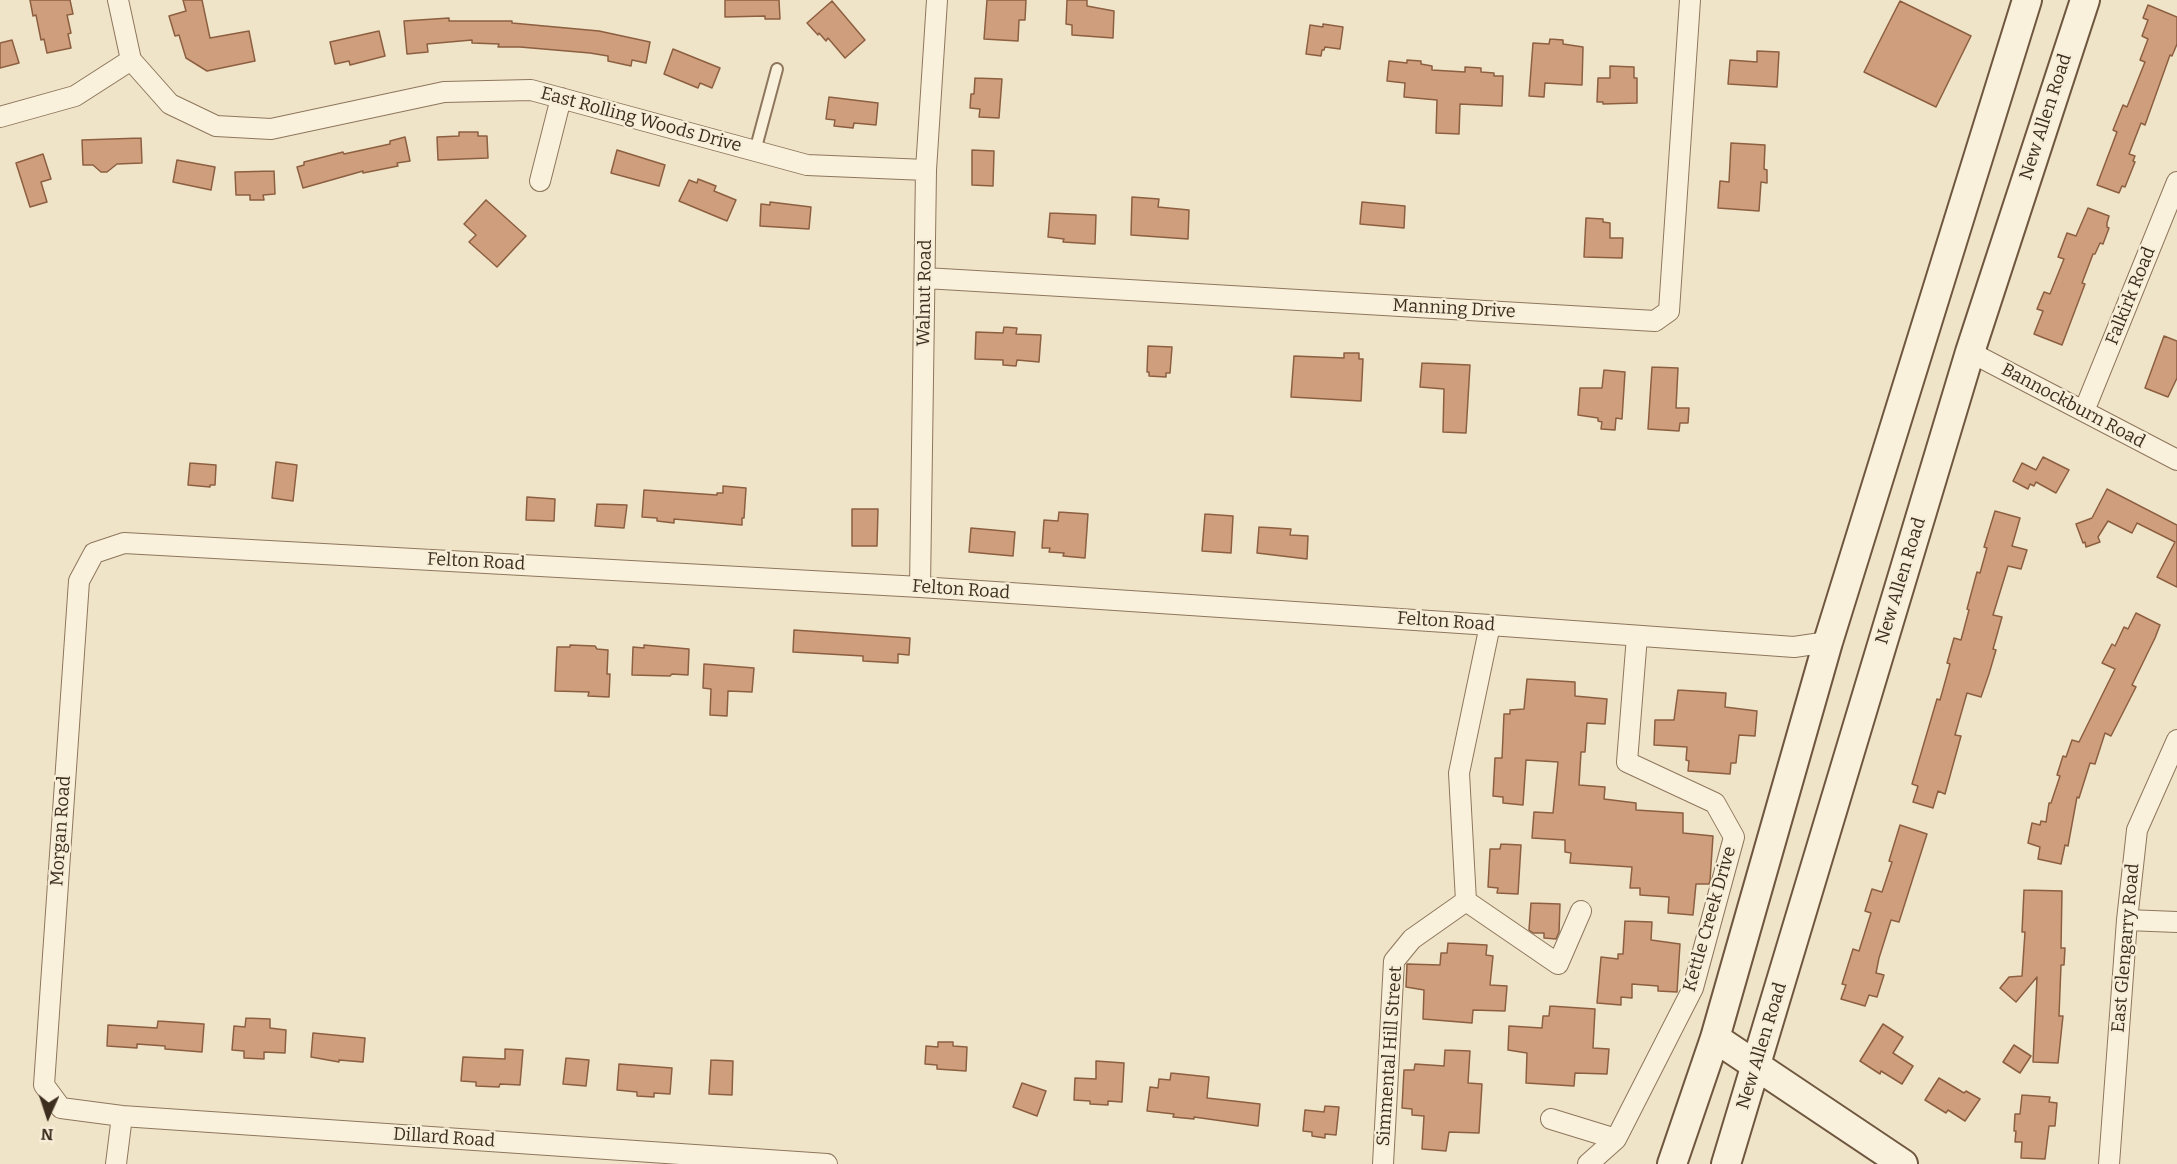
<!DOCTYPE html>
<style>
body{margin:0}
#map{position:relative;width:2177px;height:1164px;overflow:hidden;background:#f0e4c8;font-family:Bitter,serif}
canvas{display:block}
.north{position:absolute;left:18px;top:1086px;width:60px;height:60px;-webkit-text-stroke:4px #f7eed8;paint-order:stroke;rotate:183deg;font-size:16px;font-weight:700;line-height:24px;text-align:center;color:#3d2e20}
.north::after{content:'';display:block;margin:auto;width:21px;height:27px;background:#3d2e20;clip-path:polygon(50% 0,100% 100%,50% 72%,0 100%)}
</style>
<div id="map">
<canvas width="2177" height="1164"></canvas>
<div class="north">N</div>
</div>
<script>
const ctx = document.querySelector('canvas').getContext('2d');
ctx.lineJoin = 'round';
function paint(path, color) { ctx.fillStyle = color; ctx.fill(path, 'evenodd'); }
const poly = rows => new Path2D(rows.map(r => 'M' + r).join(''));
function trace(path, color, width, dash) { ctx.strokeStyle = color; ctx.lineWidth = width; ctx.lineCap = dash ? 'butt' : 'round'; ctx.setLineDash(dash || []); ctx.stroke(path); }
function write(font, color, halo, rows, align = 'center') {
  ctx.font = font + ' Bitter,serif'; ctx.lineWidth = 4.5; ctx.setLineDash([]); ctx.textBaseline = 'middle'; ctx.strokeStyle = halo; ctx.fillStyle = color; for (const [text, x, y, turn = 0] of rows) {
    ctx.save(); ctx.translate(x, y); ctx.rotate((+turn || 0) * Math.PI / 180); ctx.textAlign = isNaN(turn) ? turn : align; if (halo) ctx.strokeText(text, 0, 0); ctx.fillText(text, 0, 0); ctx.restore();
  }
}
const building = poly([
 [30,0,70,0,73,14,67,15,71,33,68,34,71,48,47,53,44,39,41,40,36,15,33,16,30,0],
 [183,0,202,0,210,38,249,31,255,61,207,71,186,58,179,35,175,36,169,16,186,11,183,0],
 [725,0,779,0,780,19,765,19,765,16,725,17,725,0],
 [987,0,1026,0,1025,20,1019,20,1018,41,984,39,987,0],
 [1067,0,1087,0,1087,6,1114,11,1113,38,1072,35,1072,25,1066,24,1067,0],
 [832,1,865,40,845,58,828,38,826,41,819,33,818,35,807,23,832,1],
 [1900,1,1971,36,1936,107,1864,72,1900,1],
 [2148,5,2177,17,2177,44,2172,56,2170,55,2145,125,2141,123,2129,154,2135,156,2133,161,2135,162,2125,187,2122,186,2119,193,2097,185,2117,132,2113,130,2123,105,2127,107,2145,62,2140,60,2148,39,2142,36,2148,20,2143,18,2148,5],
 [449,18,449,21,512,21,512,23,599,31,650,42,646,63,632,60,631,66,608,61,608,56,590,53,520,47,498,47,499,44,472,43,472,40,427,44,428,52,407,54,404,21,449,18],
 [1323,24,1343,27,1340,49,1325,47,1324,50,1322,50,1321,56,1306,54,1310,25,1323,27,1323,24],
 [379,31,385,56,350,65,349,61,335,64,330,42,379,31],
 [1550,39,1563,40,1563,44,1583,47,1582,85,1545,83,1544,97,1529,96,1533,43,1549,44,1550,39],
 [12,40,19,63,0,68,0,43,12,40],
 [673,49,720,68,712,88,700,83,698,88,664,74,673,49],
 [1757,51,1779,52,1777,87,1728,84,1730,60,1757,62,1757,51],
 [1407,60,1421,61,1421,64,1432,66,1432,70,1465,72,1465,67,1481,68,1481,72,1494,73,1494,76,1503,76,1502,106,1460,104,1459,134,1436,133,1437,100,1404,97,1405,83,1387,81,1389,61,1407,63,1407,60],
 [1610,66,1634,67,1634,78,1637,78,1637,103,1603,104,1603,102,1597,102,1598,78,1610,78,1610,66],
 [975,78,1002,79,999,118,979,117,980,109,970,108,971,94,974,94,975,78],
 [829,97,878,103,876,125,854,123,853,128,834,126,835,120,826,119,829,97],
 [459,132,478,132,478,136,487,136,488,158,438,160,437,137,459,136,459,132],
 [405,137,410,161,397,163,398,166,363,173,363,171,303,188,297,167,304,165,304,162,343,152,344,154,390,144,390,141,405,137],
 [141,138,142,163,117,164,107,172,101,172,93,165,83,165,82,140,141,138],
 [1731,143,1765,145,1764,169,1767,170,1767,183,1761,182,1759,211,1718,208,1720,181,1729,182,1731,143],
 [617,150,665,165,659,186,611,173,617,150],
 [972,150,994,151,993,186,972,185,972,150],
 [43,154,51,179,41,182,47,202,30,207,16,163,43,154],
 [177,160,215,167,211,190,173,182,177,160],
 [274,171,275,194,263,195,264,200,250,200,250,195,236,195,235,172,274,171],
 [698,179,716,186,714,191,736,200,727,221,679,201,689,180,697,183,698,179],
 [1132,197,1159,199,1158,207,1189,210,1188,239,1131,235,1132,197],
 [486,200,526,236,497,267,469,242,476,235,464,224,486,200],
 [770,202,811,207,809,229,760,226,761,204,770,205,770,202],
 [1362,202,1405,206,1404,228,1360,224,1362,202],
 [2088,208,2109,216,2107,223,2107,227,2109,228,2103,244,2100,243,2095,254,2093,254,2082,283,2085,284,2062,345,2034,334,2043,311,2037,309,2044,292,2050,294,2064,259,2058,257,2067,233,2076,236,2088,208],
 [1050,213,1096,215,1095,244,1063,242,1064,239,1048,237,1050,213],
 [1586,218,1603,219,1603,222,1610,223,1610,238,1623,238,1622,258,1584,257,1586,218],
 [1004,327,1017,328,1016,334,1041,335,1039,362,1017,360,1016,366,1003,365,1003,360,975,359,976,332,1003,333,1004,327],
 [2164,336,2177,341,2177,378,2168,397,2145,388,2164,336],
 [1148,346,1172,347,1170,373,1166,373,1166,377,1149,376,1149,372,1147,372,1148,346],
 [1344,353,1359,353,1359,359,1363,359,1361,401,1291,397,1294,356,1344,358,1344,353],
 [1422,363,1470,365,1466,433,1443,432,1444,389,1420,387,1422,363],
 [1652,367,1678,368,1676,408,1689,408,1688,423,1680,423,1679,431,1648,429,1652,367],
 [1604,370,1625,372,1622,419,1616,418,1615,430,1601,429,1602,422,1598,421,1598,418,1578,415,1580,388,1602,388,1604,370],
 [2043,457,2069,470,2056,493,2036,482,2034,486,2030,484,2028,489,2013,481,2022,463,2036,470,2043,457],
 [276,462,297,465,293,501,272,498,276,462],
 [190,463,216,465,215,485,210,485,210,487,188,485,190,463],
 [723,486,746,488,744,518,742,518,742,525,674,519,674,523,657,521,657,518,642,517,644,490,717,495,717,493,723,493,723,486],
 [2107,489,2177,525,2177,587,2157,577,2175,542,2137,523,2132,533,2108,521,2098,537,2100,542,2086,547,2085,542,2083,543,2076,524,2092,518,2107,489],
 [527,497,555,499,554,521,526,520,527,497],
 [597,504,627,505,624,528,595,526,597,504],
 [852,509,878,509,877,546,852,546,852,509],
 [1995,511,2020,518,2012,546,2027,550,2021,569,2008,566,1993,615,2002,617,1993,649,1996,650,1989,674,1981,697,1967,693,1955,735,1961,736,1945,794,1938,791,1933,808,1913,802,1918,786,1912,784,1937,699,1940,700,1950,664,1947,663,1954,638,1961,640,1969,610,1967,609,1977,572,1980,573,1987,548,1984,547,1995,511],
 [1059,512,1088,514,1085,558,1063,556,1064,553,1049,552,1050,548,1042,548,1044,520,1058,521,1059,512],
 [1205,514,1233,516,1231,553,1202,551,1205,514],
 [1259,527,1291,529,1290,535,1308,536,1307,559,1257,553,1259,527],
 [971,528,1015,532,1013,556,969,552,971,528],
 [2136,613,2160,625,2155,638,2132,685,2136,687,2111,736,2105,733,2095,764,2090,763,2079,798,2077,797,2068,846,2065,845,2061,864,2038,859,2040,847,2028,843,2032,823,2040,825,2041,821,2046,822,2049,803,2051,803,2060,776,2057,775,2063,756,2066,757,2072,740,2079,742,2115,669,2102,663,2112,644,2115,646,2124,627,2128,629,2136,613],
 [794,630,910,638,909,655,898,654,898,663,863,661,863,656,793,652,794,630],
 [570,645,595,646,597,649,608,650,607,674,610,674,609,697,588,696,589,692,555,691,557,647,570,647,570,645],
 [644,645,689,649,688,675,672,674,670,676,632,675,633,647,644,648,644,645],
 [704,664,754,668,752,692,728,691,727,716,710,715,711,689,703,688,704,664],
 [1527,679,1575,682,1575,696,1607,699,1605,724,1587,723,1585,752,1581,752,1579,785,1605,787,1604,799,1636,803,1636,810,1683,813,1683,833,1713,836,1710,881,1709,884,1696,884,1693,915,1668,913,1669,897,1640,895,1640,888,1630,888,1632,867,1570,863,1571,853,1565,852,1565,840,1532,838,1534,812,1553,813,1558,762,1526,760,1523,805,1503,803,1503,797,1493,796,1495,758,1502,758,1504,714,1510,714,1510,710,1524,709,1527,679],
 [1678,690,1726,693,1725,707,1757,711,1755,736,1739,735,1736,763,1731,763,1730,774,1688,771,1689,761,1686,760,1687,747,1654,745,1655,720,1674,720,1678,690],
 [1900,825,1927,834,1899,922,1891,920,1879,958,1876,973,1884,975,1877,997,1869,995,1865,1006,1841,999,1846,985,1842,984,1853,949,1859,951,1871,913,1865,911,1872,889,1882,892,1892,862,1889,861,1900,825],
 [1501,844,1521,845,1518,894,1497,893,1498,888,1488,887,1490,849,1500,849,1501,844],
 [2024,890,2062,891,2061,948,2065,948,2064,965,2061,965,2059,1016,2063,1016,2058,1063,2033,1062,2037,977,2016,1002,2000,988,2009,977,2022,976,2025,932,2022,932,2024,890],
 [1531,903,1560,904,1559,932,1556,939,1544,938,1544,933,1533,933,1529,930,1531,903],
 [1625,921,1652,922,1651,940,1680,944,1677,992,1658,991,1658,986,1632,984,1632,998,1621,997,1621,1005,1597,1003,1601,957,1618,959,1618,954,1623,954,1625,921],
 [1448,943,1487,945,1486,955,1493,956,1490,985,1507,986,1505,1011,1473,1010,1472,1023,1423,1019,1424,990,1406,987,1407,964,1440,965,1441,953,1447,953,1448,943],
 [1550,1006,1595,1009,1593,1048,1609,1049,1607,1074,1575,1073,1574,1086,1526,1083,1527,1053,1508,1050,1509,1026,1542,1028,1543,1016,1549,1016,1550,1006],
 [246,1018,270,1019,270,1028,286,1030,285,1053,264,1052,264,1059,244,1058,244,1051,232,1050,234,1026,245,1027,246,1018],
 [158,1021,204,1024,202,1052,165,1049,165,1046,137,1044,137,1048,107,1046,108,1025,157,1028,158,1021],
 [1883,1024,1903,1037,1893,1053,1913,1066,1902,1084,1881,1071,1880,1074,1860,1061,1883,1024],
 [313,1033,365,1038,363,1062,339,1060,339,1062,311,1057,313,1033],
 [938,1042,953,1042,953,1046,967,1047,966,1071,937,1069,937,1065,925,1064,926,1046,938,1047,938,1042],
 [2014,1045,2031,1056,2020,1073,2003,1062,2014,1045],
 [505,1049,523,1050,520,1085,500,1084,499,1087,476,1086,476,1082,461,1081,463,1057,505,1059,505,1049],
 [1445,1050,1470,1051,1468,1083,1482,1084,1479,1133,1449,1132,1446,1151,1422,1149,1424,1116,1412,1115,1412,1109,1402,1108,1404,1070,1414,1070,1415,1064,1444,1066,1445,1050],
 [566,1058,589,1060,586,1086,563,1084,566,1058],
 [711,1060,733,1061,732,1095,709,1094,711,1060],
 [1096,1061,1124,1063,1122,1102,1108,1101,1108,1105,1090,1104,1090,1101,1074,1100,1075,1078,1096,1079,1096,1061],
 [619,1064,672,1068,670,1094,654,1093,654,1097,637,1096,637,1092,617,1090,619,1064],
 [1171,1073,1209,1077,1207,1098,1260,1104,1258,1126,1194,1117,1194,1119,1173,1117,1174,1114,1147,1111,1150,1087,1158,1088,1159,1079,1170,1080,1171,1073],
 [1939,1078,1964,1093,1966,1091,1980,1099,1965,1121,1948,1110,1946,1113,1925,1100,1939,1078],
 [1022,1083,1046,1091,1037,1116,1013,1107,1022,1083],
 [2022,1095,2050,1097,2049,1102,2057,1103,2055,1126,2049,1126,2045,1159,2021,1158,2022,1142,2015,1142,2016,1131,2014,1131,2015,1114,2020,1114,2022,1095],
 [1325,1106,1339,1107,1336,1135,1325,1134,1325,1138,1312,1136,1312,1132,1303,1131,1305,1110,1324,1112,1325,1106]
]);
const lane = poly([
 [755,151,777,69]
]);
const street = poly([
 [118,0,131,60,170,104,216,126,271,129,444,92,531,90,807,165,926,170],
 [0,117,75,96,131,60],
 [540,181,561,98],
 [925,278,1655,321,1669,311,1690,0],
 [1970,352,2177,460],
 [2084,411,2177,182],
 [920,587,926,170,937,0],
 [1466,901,1459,773,1490,625],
 [1466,901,1558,964,1581,911],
 [2127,920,2177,922],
 [1551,1119,1616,1139],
 [116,1164,122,1116],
 [827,1164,122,1116,61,1108,44,1085,79,581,94,553,124,543,920,587,1490,625,1794,647,1828,642],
 [1383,1164,1394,961,1412,939,1466,901],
 [1588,1164,1616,1139,1693,988,1734,837,1715,803,1627,762,1637,636],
 [2109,1164,2127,920,2137,830,2177,740]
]);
const secondary = poly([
 [1715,1038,1903,1164],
 [1672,1164,1715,1038,1828,642,2027,0],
 [1726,1164,1970,352,2085,0]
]);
const streetNames = [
 ["New Allen Road",2046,117,-72],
 ["East Rolling Woods Drive",641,120,15],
 ["Walnut Road",925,293,-89],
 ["Falkirk Road",2131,296,-68],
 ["Manning Drive",1454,309,3],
 ["Bannockburn Road",2073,406,28],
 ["Felton Road",476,562,3],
 ["New Allen Road",1901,581,-73],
 ["Felton Road",961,590,4],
 ["Felton Road",1446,622,4],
 ["Morgan Road",61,831,-86],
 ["Kettle Creek Drive",1710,919,-74],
 ["East Glengarry Road",2126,948,-85],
 ["New Allen Road",1762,1046,-73],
 ["Simmental Hill Street",1390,1056,-86],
 ["Dillard Road",444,1138,4]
];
paint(building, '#cf9f7d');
trace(building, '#8d5f41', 1.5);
trace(lane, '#8d765c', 14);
trace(street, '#8d765c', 22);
trace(secondary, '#6f573f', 32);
trace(lane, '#faf1dc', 10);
trace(street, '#faf1dc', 20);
trace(secondary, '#faf1dc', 28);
write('18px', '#3d2e20', '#f7eed8', streetNames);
</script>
